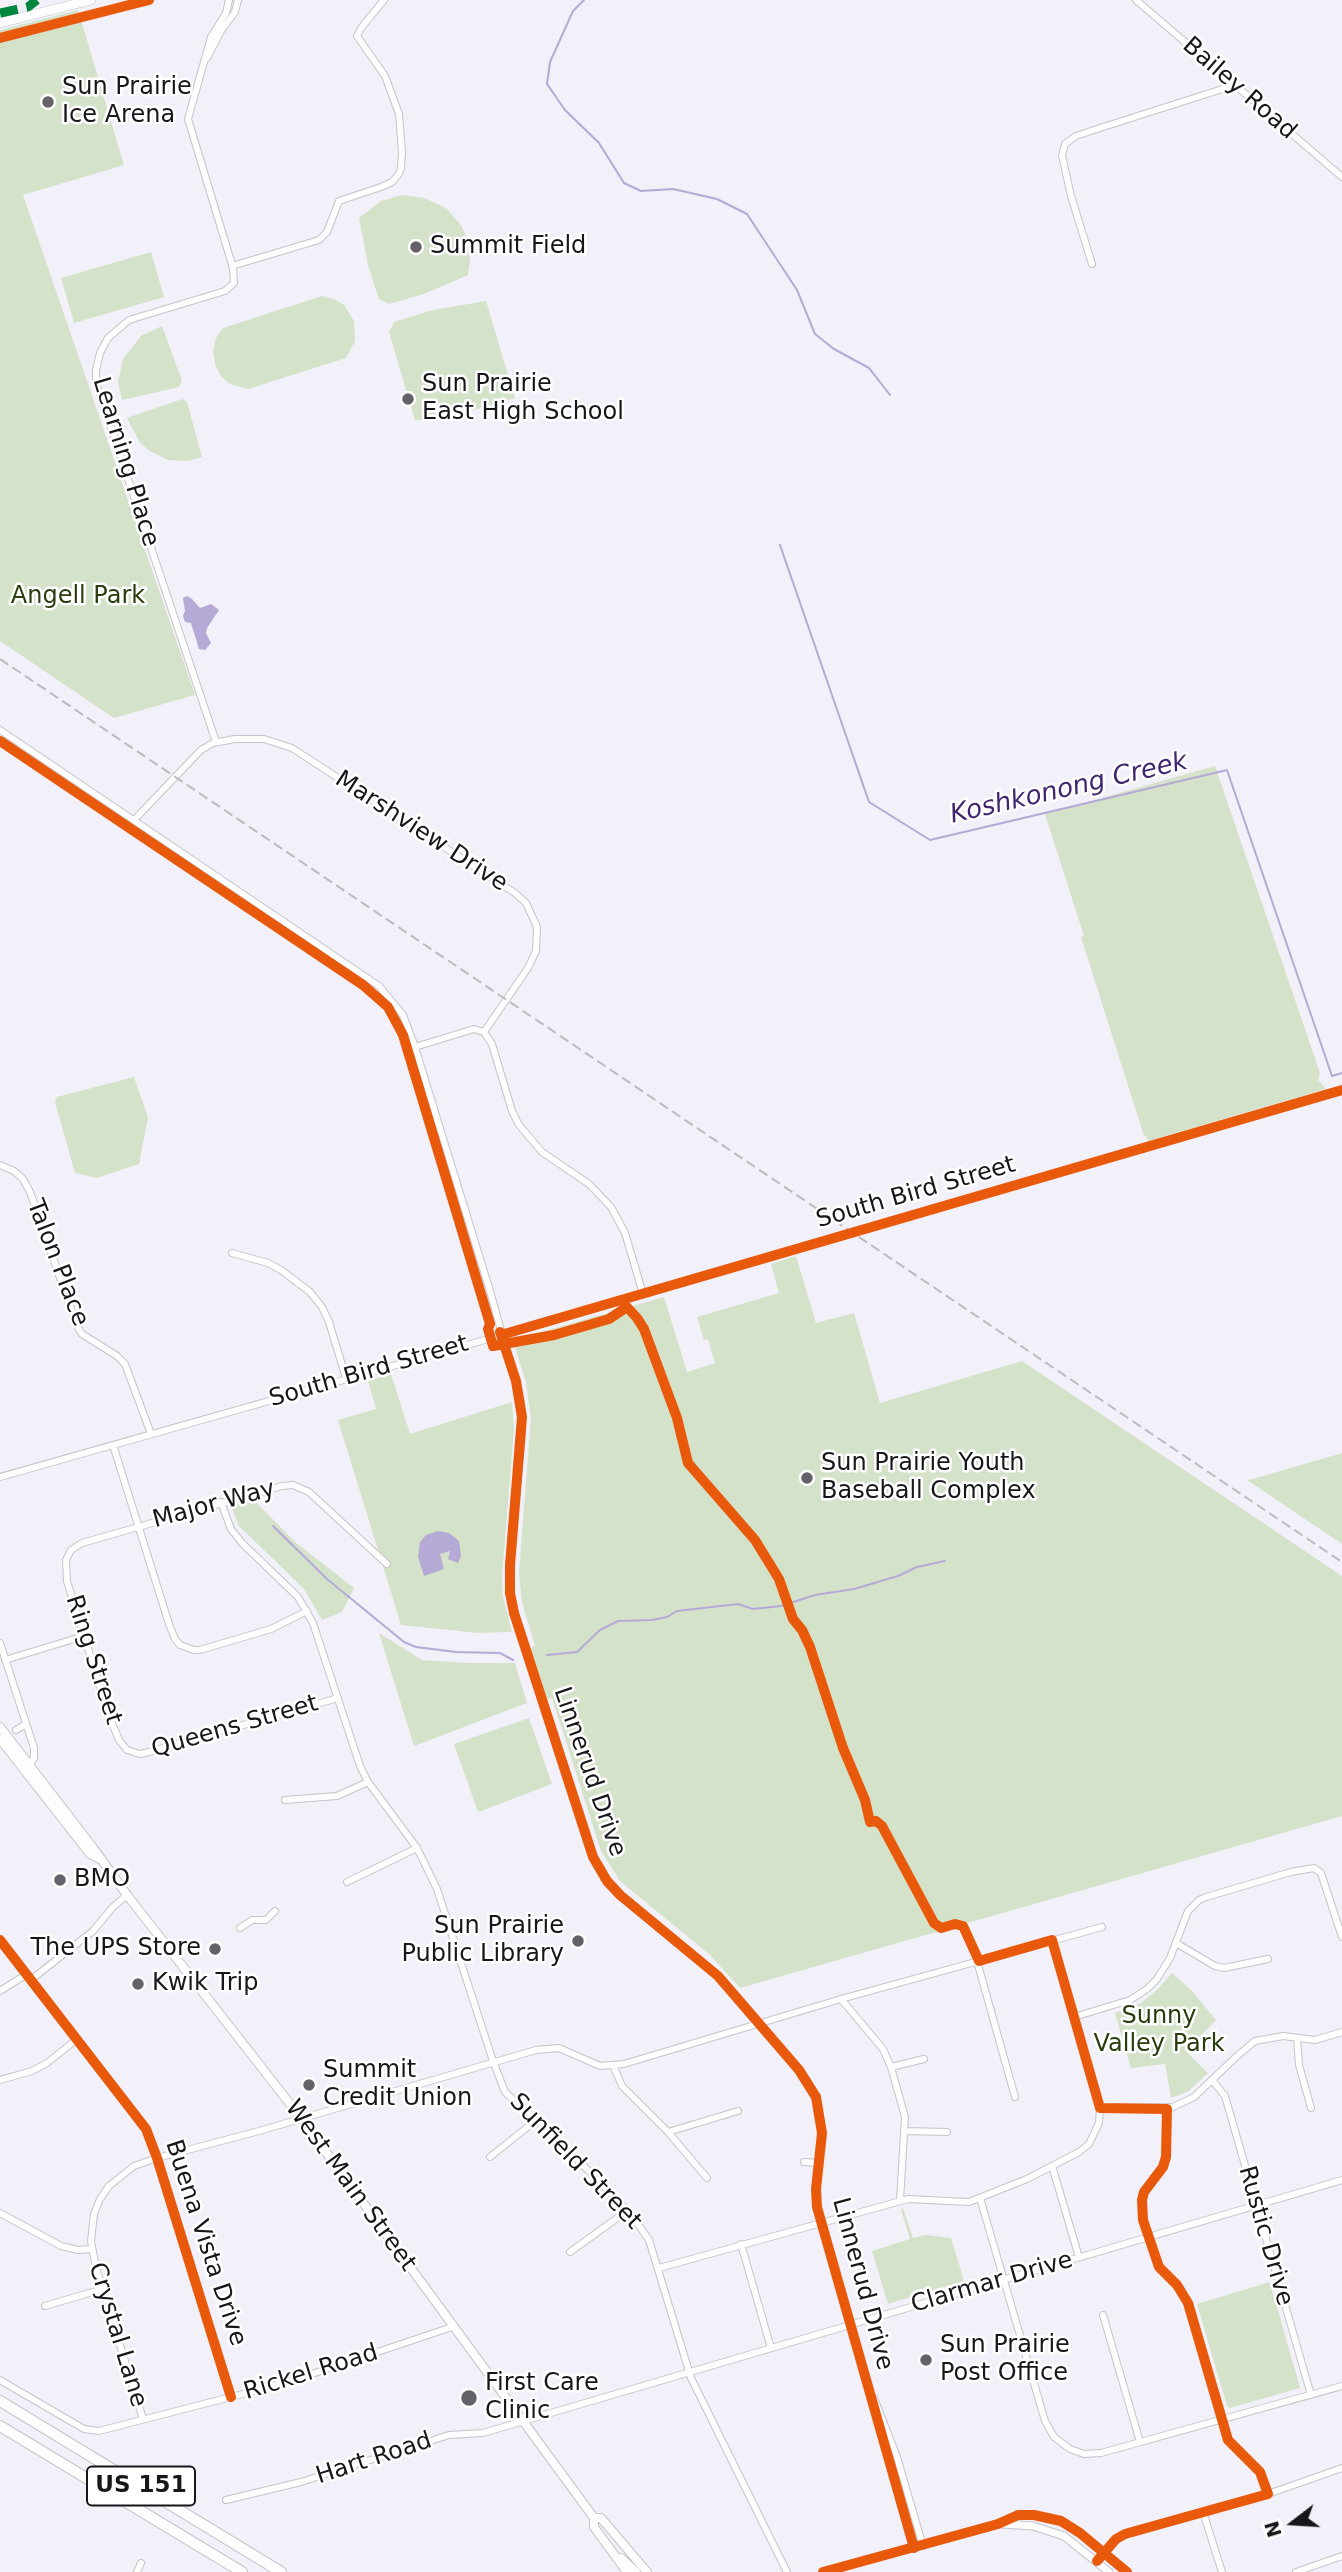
<!DOCTYPE html>
<style>
body{margin:0}
#map{position:relative;width:1342px;height:2572px;overflow:hidden;background:#f2f0f8;font-family:"DejaVu Sans",sans-serif}
canvas{display:block}
.north{position:absolute;left:1258px;top:2488px;width:70px;height:70px;-webkit-text-stroke:5px #fff;paint-order:stroke;rotate:253deg;font-size:19px;font-weight:700;line-height:28px;text-align:center;color:#17161b}
.north::after{content:'';display:block;margin:auto;width:24px;height:32px;background:#17161b;clip-path:polygon(50% 0,100% 100%,50% 72%,0 100%)}
</style>
<div id="map">
<canvas width="1342" height="2572"></canvas>
<div class="north">N</div>
</div>
<script>
const ctx = document.querySelector('canvas').getContext('2d');
ctx.lineJoin = 'round';
function paint(path, color) { ctx.fillStyle = color; ctx.fill(path, 'evenodd'); }
const poly = rows => new Path2D(rows.map(r => 'M' + r).join(''));
function trace(path, color, width, dash) { ctx.strokeStyle = color; ctx.lineWidth = width; ctx.lineCap = dash ? 'butt' : 'round'; ctx.setLineDash(dash || []); ctx.stroke(path); }
function write(font, color, halo, rows, align = 'center') {
  ctx.font = font + ' "DejaVu Sans",sans-serif'; ctx.lineWidth = 5; ctx.setLineDash([]); ctx.textBaseline = 'middle'; ctx.strokeStyle = halo; ctx.fillStyle = color; for (const [text, x, y, turn = 0] of rows) {
    ctx.save(); ctx.translate(x, y); ctx.rotate((+turn || 0) * Math.PI / 180); ctx.textAlign = isNaN(turn) ? turn : align; if (halo) ctx.strokeText(text, 0, 0); ctx.fillText(text, 0, 0); ctx.restore();
  }
}
const green = poly([
 [78,10,124,165,23,195,195,695,114,718,0,641,0,30],
 [402,195,424,198,446,208,461,225,465,234,470,261,468,275,424,294,389,304,379,299,368,265,359,218,381,201],
 [151,252,164,297,74,323,61,278],
 [322,296,334,299,344,305,354,321,355,341,346,358,248,389,230,384,221,376,215,364,213,351,216,338,223,328],
 [486,301,515,398,440,420,415,420,389,332,394,322,433,310],
 [162,326,182,381,179,387,122,400,118,382,123,359,141,336],
 [182,399,187,402,202,457,188,461,168,460,148,450,139,441,127,418],
 [1215,766,1320,1073,1318,1080,1326,1089,1148,1141,1146,1135,1144,1136,1081,937,1084,936,1045,814],
 [134,1077,148,1117,139,1164,97,1178,75,1173,55,1102,57,1097],
 [796,1256,816,1323,854,1313,880,1403,1022,1361,1342,1576,1342,1816,740,1988,710,1955,620,1881,601,1851,552,1698,547,1699,530,1648,535,1646,522,1603,519,1573,531,1418,526,1383,513,1340,664,1297,687,1372,715,1363,708,1339,704,1340,697,1317,779,1293,771,1264],
 [391,1374,410,1434,512,1402,514,1429,502,1576,503,1597,512,1632,478,1633,401,1625,338,1420,376,1409,368,1381],
 [1342,1453,1342,1544,1247,1480,1253,1479],
 [254,1500,295,1542,354,1588,342,1612,322,1620,304,1589,239,1526,231,1506],
 [379,1633,422,1660,468,1663,515,1663,527,1703,414,1746],
 [529,1718,552,1784,478,1812,454,1744],
 [1172,1973,1192,1991,1216,2020,1186,2051,1208,2073,1189,2091,1171,2098,1165,2064,1131,2068,1115,2013,1141,2003,1158,1989],
 [903,2208,913,2238,925,2235,951,2238,964,2281,888,2304,872,2251,910,2239,901,2209],
 [1270,2282,1300,2388,1230,2408,1227,2406,1197,2304]
]);
const water = poly([
 [187,596,192,599,200,608,211,604,219,610,207,628,206,633,211,643,205,650,199,649,191,623,185,622,183,616,185,611,183,598],
 [438,1531,449,1533,459,1541,461,1556,458,1563,448,1559,450,1551,440,1554,444,1569,424,1576,418,1557,420,1542,426,1535]
]);
const stream = poly([
 [584,0,573,11,550,62,547,84,565,110,599,143,624,183,641,191,673,189,717,199,747,214,797,290,815,334,834,349,869,368,890,395],
 [780,545,869,802,930,840,1227,770,1332,1076,1342,1073],
 [273,1526,327,1579,404,1642,416,1647,456,1652,500,1653,513,1660],
 [547,1655,577,1652,600,1630,618,1621,652,1620,667,1617,677,1611,738,1604,753,1609,781,1606,815,1595,854,1589,898,1576,917,1567,945,1561]
]);
const minor = poly([
 [1136,0,1342,177],
 [207,58,221,31,235,12,238,0],
 [1092,264,1071,196,1062,155,1065,144,1076,136,1100,128,1235,85],
 [232,266,319,240,327,232,339,201,381,187,392,182,398,175,401,169,402,152,399,114,385,76,357,36,361,28,384,0],
 [0,730,379,986,403,1015,414,1044,490,1291,521,1402,522,1432,510,1565,510,1593,514,1613,593,1857,607,1881,620,1895,718,1976,799,2070,816,2097,822,2133,816,2189,817,2207,914,2548],
 [216,742,96,383,96,370,100,353,108,338,129,320,225,291,234,283,233,268,188,119,211,37,226,13,229,0],
 [134,820,201,750,213,743,235,739,264,739,292,748,515,893,526,903,537,927,536,951,528,968,484,1032],
 [484,1032,492,1044,512,1111,519,1125,542,1152,589,1184,611,1207,625,1233,643,1294],
 [415,1047,474,1029,484,1032],
 [0,1165,14,1171,23,1179,30,1192,77,1326,82,1334,117,1356,125,1364,151,1434],
 [232,1253,268,1263,281,1270,310,1292,322,1307,329,1322,346,1378],
 [113,1445,169,1624,175,1639,180,1645,194,1650,200,1650,271,1629,307,1611],
 [0,1477,513,1332,1342,1090],
 [221,1502,231,1529,242,1543,298,1597,313,1623,360,1766,368,1782,417,1848,437,1889,493,2061,505,2092,574,2156,630,2213,649,2240,691,2378,787,2572],
 [0,1643,34,1748,34,1758,30,1764],
 [5,1660,84,1636],
 [338,1698,149,1752,140,1754,127,1750,119,1740,108,1713,67,1581,66,1560,71,1550,82,1543,282,1486,293,1485,309,1492,387,1564],
 [16,1730,26,1724],
 [285,1800,337,1796,368,1782],
 [347,1882,417,1848],
 [240,1928,252,1920,266,1920,275,1911],
 [0,1940,146,2129,157,2158,231,2397],
 [1176,1943,1215,1966,1224,1968,1268,1959],
 [977,1961,1015,2097],
 [32,1979,93,1931,113,1907,127,1895],
 [0,1991,27,1974],
 [841,1999,883,2049,891,2067,905,2117,900,2201],
 [1074,2017,1130,2000,1147,1989,1157,1979,1170,1958,1188,1911,1199,1900,1206,1897,1291,1872,1314,1868,1321,1873,1342,1937],
 [1297,2038,1299,2065,1311,2108],
 [613,2065,622,2086,668,2132,707,2178],
 [891,2067,924,2059],
 [0,2080,32,2071,47,2063,77,2039],
 [1212,2080,1225,2096,1311,2395],
 [1100,2108,1173,2107,1194,2097,1237,2056,1255,2041,1283,2036,1315,2040,1342,2032],
 [1167,2109,1166,2157,1163,2167,1144,2192,1142,2200,1143,2220,1159,2267,1177,2285,1188,2303,1228,2440,1260,2472,1268,2494],
 [905,2131,947,2132],
 [668,2132,738,2111],
 [490,2157,535,2121],
 [804,2162,819,2163],
 [1052,2166,1079,2257],
 [980,2198,1045,2421,1054,2437,1070,2449,1084,2454,1101,2453,1342,2386],
 [0,2213,61,2246,78,2250,92,2249],
 [741,2244,771,2348],
 [570,2252,627,2211],
 [659,2268,908,2199,969,2202,1027,2179,1079,2152,1089,2144,1099,2123,1100,2108,1052,1940],
 [45,2306,103,2289],
 [1103,2315,1140,2442],
 [0,2380,84,2429,99,2431,285,2383,452,2327],
 [874,2398,897,2457,923,2546],
 [143,2419,96,2268,91,2241,94,2214,100,2199,109,2186,134,2166,157,2158,259,2131,536,2050,559,2048,600,2066,624,2064,841,1999,1102,1927],
 [226,2500,301,2482,449,2435,483,2433,1342,2180],
 [1203,2512,1222,2572],
 [1097,2561,1116,2539,1136,2530,1268,2494,1342,2468],
 [137,2572,141,2563],
 [1296,2572,1342,2556]
]);
const tertiary = poly([
 [1002,2524,1033,2526,1064,2536,1109,2572],
 [823,2572,998,2524,1018,2515,1034,2515,1061,2521,1080,2533,1127,2572]
]);
const secondary = poly([
 [0,1727,94,1849,127,1895,301,2118,594,2518,594,2527,627,2572],
 [0,1739,90,1854,100,1859],
 [594,2518,601,2518,647,2572],
 [621,2558,636,2572]
]);
const primary = poly([
 [0,23,91,0]
]);
const motorway = poly([
 [0,2401,281,2572],
 [0,2426,242,2572]
]);
const rail = poly([
 [0,659,1342,1562]
]);
const quiet = poly([
 [0,13,28,7,37,0]
]);
const cycleway = poly([
 [0,38,149,0],
 [0,741,363,985,388,1007,403,1035,490,1324,488,1329,493,1346,554,1335,609,1319,627,1307,637,1318,644,1329,677,1418,688,1463,755,1540,779,1579,793,1619,802,1630,810,1647,843,1748,865,1800,870,1822,876,1821,882,1826,934,1923,941,1928,955,1924,963,1926,979,1961,1052,1940,1100,2108,1167,2109,1166,2157,1163,2167,1144,2192,1142,2200,1143,2220,1159,2267,1177,2285,1188,2303,1228,2440,1260,2472,1268,2494,1125,2534,1116,2539,1097,2561],
 [500,1332,516,1381,522,1417,510,1565,510,1593,514,1613,593,1857,607,1881,620,1895,718,1976,799,2070,816,2097,822,2133,816,2189,817,2207,914,2548],
 [501,1335,1342,1090],
 [0,1940,146,2129,157,2158,231,2397],
 [823,2572,998,2524,1018,2515,1034,2515,1061,2521,1080,2533,1127,2572]
]);
const markers = [
 [48,102,7,"#646268"],
 [416,247,7,"#646268"],
 [408,399,7,"#646268"],
 [807,1478,7,"#646268"],
 [60,1880,7,"#646268"],
 [578,1941,7,"#646268"],
 [215,1949,7,"#646268"],
 [138,1984,7,"#646268"],
 [309,2085,7,"#646268"],
 [926,2360,7,"#646268"],
 [469,2398,9,"#646268"]
];
const shields = [
 [141,2486,108]
];
const shieldNames = [
 ["US 151",141,2486]
];
const poiNames = [
 ["Sun Prairie",62,88],
 ["Ice Arena",62,116],
 ["Summit Field",430,247],
 ["Sun Prairie",422,385],
 ["East High School",422,413],
 ["Sun Prairie Youth",821,1464],
 ["Baseball Complex",821,1492],
 ["BMO",74,1880],
 ["Sun Prairie",564,1927,"right"],
 ["Public Library",564,1955,"right"],
 ["The UPS Store",201,1949,"right"],
 ["Kwik Trip",152,1984],
 ["Summit",323,2071],
 ["Credit Union",323,2099],
 ["Sun Prairie",940,2346],
 ["Post Office",940,2374],
 ["First Care",485,2384],
 ["Clinic",485,2412]
];
const streetNames = [
 ["Bailey Road",1239,89,41],
 ["Learning Place",125,462,73],
 ["Marshview Drive",421,832,33],
 ["South Bird Street",916,1193,-16],
 ["Talon Place",57,1263,69],
 ["South Bird Street",369,1372,-16],
 ["Major Way",214,1505,-15],
 ["Ring Street",93,1660,72],
 ["Queens Street",235,1727,-16],
 ["Linnerud Drive",589,1772,71],
 ["Sunfield Street",575,2162,46],
 ["West Main Street",350,2186,54],
 ["Rustic Drive",1265,2236,74],
 ["Buena Vista Drive",205,2243,72],
 ["Clarmar Drive",992,2283,-16],
 ["Linnerud Drive",862,2284,75],
 ["Crystal Lane",117,2335,73],
 ["Rickel Road",311,2373,-17],
 ["Hart Road",374,2459,-18]
];
const parkNames = [
 ["Angell Park",78,597],
 ["Sunny",1159,2017],
 ["Valley Park",1159,2045]
];
const waterNames = [
 ["Koshkonong Creek",1069,789,-13]
];
paint(green, '#d5e2ca');
paint(water, '#b5a9d6');
trace(stream, '#b5a9d6', 2);
trace(minor, '#c5c4ca', 8);
trace(tertiary, '#c5c4ca', 9);
trace(secondary, '#c5c4ca', 10);
trace(primary, '#c5c4ca', 10);
trace(motorway, '#c5c4ca', 12);
trace(minor, '#fdfdfe', 6);
trace(tertiary, '#fdfdfe', 7);
trace(secondary, '#fdfdfe', 8);
trace(primary, '#fdfdfe', 9);
trace(motorway, '#fdfdfe', 10);
trace(rail, '#bcbbbd', 2, [10, 5]);
trace(quiet, '#00873e', 9, [18, 9]);
trace(cycleway, '#e8590c', 10);
for (const [x, y, r, color] of markers) { const dot = new Path2D(); dot.arc(x, y, r, 0, 2 * Math.PI); ctx.fillStyle = color; ctx.fill(dot); trace(dot, '#fff', 2.5); }
for (const [x, y, w] of shields) { const box = new Path2D(); box.roundRect(x - w / 2, y - 19.5, w, 39, 5); ctx.fillStyle = '#fff'; ctx.fill(box); trace(box, '#17161b', 2); }
write('bold 23px', '#17161b', null, shieldNames);
write('24px', '#17161b', '#fff', poiNames, 'left');
write('24px', '#17161b', '#fff', streetNames);
write('24px', '#2a3d0f', '#fff', parkNames);
write('italic 26px', '#41266f', '#fff', waterNames);
</script>
